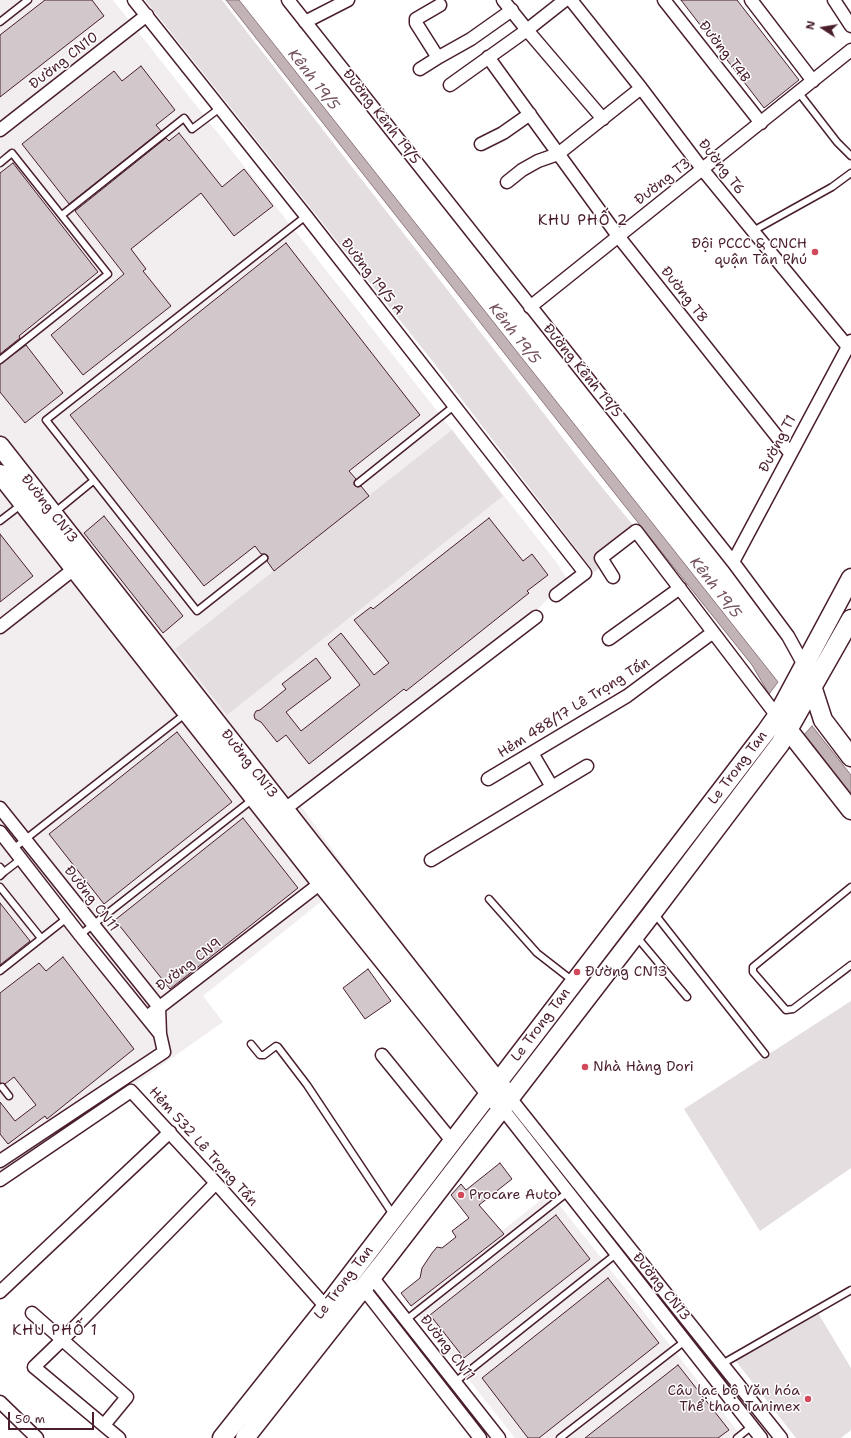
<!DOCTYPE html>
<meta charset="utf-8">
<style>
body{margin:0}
#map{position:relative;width:851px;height:1438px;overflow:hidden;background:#fff;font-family:"Shantell Sans",sans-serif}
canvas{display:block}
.north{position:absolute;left:803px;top:8px;width:40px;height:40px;-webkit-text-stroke:3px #fff;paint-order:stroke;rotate:282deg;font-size:11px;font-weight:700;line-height:16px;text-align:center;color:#4a1f2b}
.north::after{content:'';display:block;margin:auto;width:14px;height:18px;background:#4a1f2b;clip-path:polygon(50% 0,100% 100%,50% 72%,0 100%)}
.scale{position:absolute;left:8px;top:1412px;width:86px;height:18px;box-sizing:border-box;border:2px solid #4a1f2b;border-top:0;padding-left:5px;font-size:12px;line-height:14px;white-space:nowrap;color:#4a1f2b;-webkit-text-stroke:3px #fff;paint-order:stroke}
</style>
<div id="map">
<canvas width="851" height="1438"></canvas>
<div class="north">N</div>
<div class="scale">50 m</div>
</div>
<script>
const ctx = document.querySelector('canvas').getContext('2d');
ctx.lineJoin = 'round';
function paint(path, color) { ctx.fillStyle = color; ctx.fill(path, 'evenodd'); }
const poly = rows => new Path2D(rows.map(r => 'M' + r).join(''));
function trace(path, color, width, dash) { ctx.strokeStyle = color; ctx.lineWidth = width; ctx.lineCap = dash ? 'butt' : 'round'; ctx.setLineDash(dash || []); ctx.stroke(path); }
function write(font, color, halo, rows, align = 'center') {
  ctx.font = font + ' "Shantell Sans",sans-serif'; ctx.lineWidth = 3; ctx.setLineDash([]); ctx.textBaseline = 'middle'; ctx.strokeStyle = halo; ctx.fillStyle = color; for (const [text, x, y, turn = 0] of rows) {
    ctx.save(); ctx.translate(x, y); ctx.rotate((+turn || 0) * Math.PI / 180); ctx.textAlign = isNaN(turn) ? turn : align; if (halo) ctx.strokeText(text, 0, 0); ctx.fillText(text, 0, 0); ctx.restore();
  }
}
const built = poly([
 [0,0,113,0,557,563,567,579,539,608,301,806,352,877,203,996,223,1022,0,1179],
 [550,1193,743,1438,515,1438,409,1304]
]);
const green = poly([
 [145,0,222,0,583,464,641,535,594,572,430,358],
 [452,430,503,496,227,715,175,649],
 [851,1001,851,1168,760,1231,684,1109],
 [818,1313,851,1368,851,1430,841,1438,796,1438,735,1360]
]);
const water = poly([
 [226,0,239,0,778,682,769,694,752,665,620,500,226,0],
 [812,726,851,775,851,798,802,737,812,726]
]);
const building = poly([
 [45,0,92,0,104,16,0,97,0,35,45,0],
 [681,0,737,0,799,80,764,108,681,0],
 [141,66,175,110,156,125,161,131,69,204,22,144,114,71,122,81,141,66],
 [179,133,222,187,244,169,273,206,234,236,201,193,131,249,146,269,143,271,171,306,83,375,51,335,124,274,75,211,166,138,169,141,179,133],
 [13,163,98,272,19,336,20,338,0,354,0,173,13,163],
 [286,243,420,415,349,471,356,479,354,482,354,485,358,487,361,486,369,496,274,571,267,561,268,559,268,556,265,554,261,554,255,546,204,586,70,415,286,243],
 [26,345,63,393,25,423,0,392,0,364,26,345],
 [104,516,183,616,163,633,84,533,104,516],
 [489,518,523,561,532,554,548,575,527,591,529,593,406,691,404,689,309,764,286,735,277,742,261,722,255,719,254,715,256,711,260,710,286,689,282,684,316,658,331,678,286,712,301,731,360,685,328,644,341,633,374,675,389,663,354,620,371,607,373,609,489,518],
 [0,534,33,576,0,602,0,534],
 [177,732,232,802,104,904,49,834,177,732],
 [243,818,298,888,170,989,115,920,243,818],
 [0,903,30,941,0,965,0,903],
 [63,957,134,1049,47,1119,45,1116,8,1144,0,1134,0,1102,15,1121,36,1105,14,1077,5,1084,0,1083,0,993,39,963,46,971,63,957],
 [368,969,391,1001,365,1019,343,988,368,969],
 [500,1163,512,1179,479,1205,504,1234,411,1306,401,1293,420,1278,422,1268,432,1253,437,1247,442,1248,456,1237,452,1231,469,1218,451,1195,461,1184,466,1190,500,1163],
 [556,1215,590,1259,464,1358,430,1315,556,1215],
 [608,1278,659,1343,539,1438,528,1438,482,1378,608,1278],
 [678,1365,729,1430,718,1438,585,1438,678,1365]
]);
const lane = poly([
 [0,22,28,0],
 [799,93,837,142,851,156],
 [0,163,12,153,108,274,0,360],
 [62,215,184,118,192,129,220,108],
 [753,231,832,187,851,173],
 [358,483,454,406],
 [54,513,93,481],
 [0,521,22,504],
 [264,558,197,611,46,420,306,216],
 [13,849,185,714],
 [0,867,4,872,0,876],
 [4,872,21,859],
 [0,887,41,938],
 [851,887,753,967,753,972,786,1010,793,1009,851,965],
 [489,899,537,953,573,981],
 [654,913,765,1054],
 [80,935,253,799],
 [636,936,687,997],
 [0,971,67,918],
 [251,1044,260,1055,264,1055,276,1046,278,1047,307,1085,394,1216],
 [2,1087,9,1096],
 [406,1320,568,1192],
 [722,1364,851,1290],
 [455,1382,616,1254],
 [560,1438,685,1341],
 [737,1438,752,1426]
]);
const street = poly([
 [134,0,306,216,585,573,556,595],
 [288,0,733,562,788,636,804,665],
 [503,0,527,30,603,119],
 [571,0,641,88,703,170,848,347,851,348],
 [664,0,761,123],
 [751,0,813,81],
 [834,0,851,26],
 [305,22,348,0],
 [439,57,471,39,512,10],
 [488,57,618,236,790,453],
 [420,69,439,57,435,53,416,23,416,19,440,5],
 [450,85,527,30,565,0],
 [0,130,147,15],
 [481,144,503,133,530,114],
 [507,182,522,170,538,161,558,154,641,88],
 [530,307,851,50],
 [733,562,851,341],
 [613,577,601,558,636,531,777,716],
 [0,627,79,565],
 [609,639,680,588],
 [532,753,552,787,587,766],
 [488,779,627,696,712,633],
 [0,808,159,1007],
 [285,809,536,617],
 [0,832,80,935,160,1034],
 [431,860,552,787],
 [152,1013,326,879],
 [382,1055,452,1141],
 [510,1098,781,1438],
 [502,1108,761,1438],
 [0,1161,164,1052,160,1034,159,1007],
 [0,1180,131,1091,216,1183,326,1307],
 [372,1277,499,1438],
 [363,1288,480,1438],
 [0,1292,170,1132],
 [32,1313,127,1397,104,1425],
 [0,1402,37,1438],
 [119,1438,34,1367,63,1339,216,1183]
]);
const secondary = poly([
 [0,446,505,1091],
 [0,474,321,883,497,1102],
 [811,683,823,720,851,757],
 [782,722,851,810],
 [222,1438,326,1307,765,733,777,716,851,578],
 [245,1438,386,1259,653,912,780,744,851,619]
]);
const markers = [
 [815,252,4,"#d1495b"],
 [577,972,4,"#d1495b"],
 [585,1067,4,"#d1495b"],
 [461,1195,4,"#d1495b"],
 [808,1399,4,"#d1495b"]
];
const streetNames = [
 ["Đường T4B",724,52,52],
 ["Đường CN10",64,61,-38],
 ["Đường Kênh 19/5",381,117,52],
 ["Đường T6",721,167,52],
 ["Đường T3",663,182,-38],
 ["Đường 19/5 A",372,277,52],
 ["Đường T8",684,295,52],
 ["Đường Kênh 19/5",582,371,51],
 ["Đường T1",778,444,-62],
 ["Đường CN13",49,509,52],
 ["Hẻm 488/17 Lê Trọng Tấn",574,708,-32],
 ["Đường CN13",249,764,52],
 ["Le Trong Tan",738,768,-53],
 ["Đường CN11",91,899,52],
 ["Đường CN9",189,965,-37],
 ["Le Trong Tan",541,1025,-53],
 ["Hẻm 532 Lê Trọng Tấn",203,1147,48],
 ["Le Trong Tan",344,1283,-53],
 ["Đường CN13",661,1287,51],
 ["Đường CN11",447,1348,52]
];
const poiNames = [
 ["Đội PCCC & CNCH",807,244,"right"],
 ["quận Tân Phú",807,260,"right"],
 ["Đường CN13",585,972],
 ["Nhà Hàng Dori",593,1067],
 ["Procare Auto",469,1195],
 ["Câu lạc bộ Văn hóa",800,1391,"right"],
 ["Thể thao Tanimex",800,1407,"right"]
];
const waterNames = [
 ["Kênh 19/5",313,80,52],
 ["Kênh 19/5",514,334,52],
 ["Kênh 19/5",715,588,52]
];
const neighbourhoodNames = [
 ["KHU PHỐ 2",583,221],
 ["KHU PHỐ 1",55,1331]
];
paint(built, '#f2eeef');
paint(green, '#e5dee0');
paint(water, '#c1b3b6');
trace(water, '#91787e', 1);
paint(building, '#d2c7cb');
trace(building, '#4a1f2b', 1);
trace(lane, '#4a1f2b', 9);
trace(street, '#4a1f2b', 15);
trace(secondary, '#4a1f2b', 21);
trace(lane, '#fff', 6);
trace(street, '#fff', 12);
trace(secondary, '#fff', 18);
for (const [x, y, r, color] of markers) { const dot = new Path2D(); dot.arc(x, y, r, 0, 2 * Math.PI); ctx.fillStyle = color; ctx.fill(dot); trace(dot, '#fff', 1.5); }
write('14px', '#4a1f2b', '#fff', streetNames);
write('14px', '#4a1f2b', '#fff', poiNames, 'left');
write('italic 15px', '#74535c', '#fff', waterNames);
ctx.letterSpacing = '1px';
write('15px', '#4a1f2b', '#fff', neighbourhoodNames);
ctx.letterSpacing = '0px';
</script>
